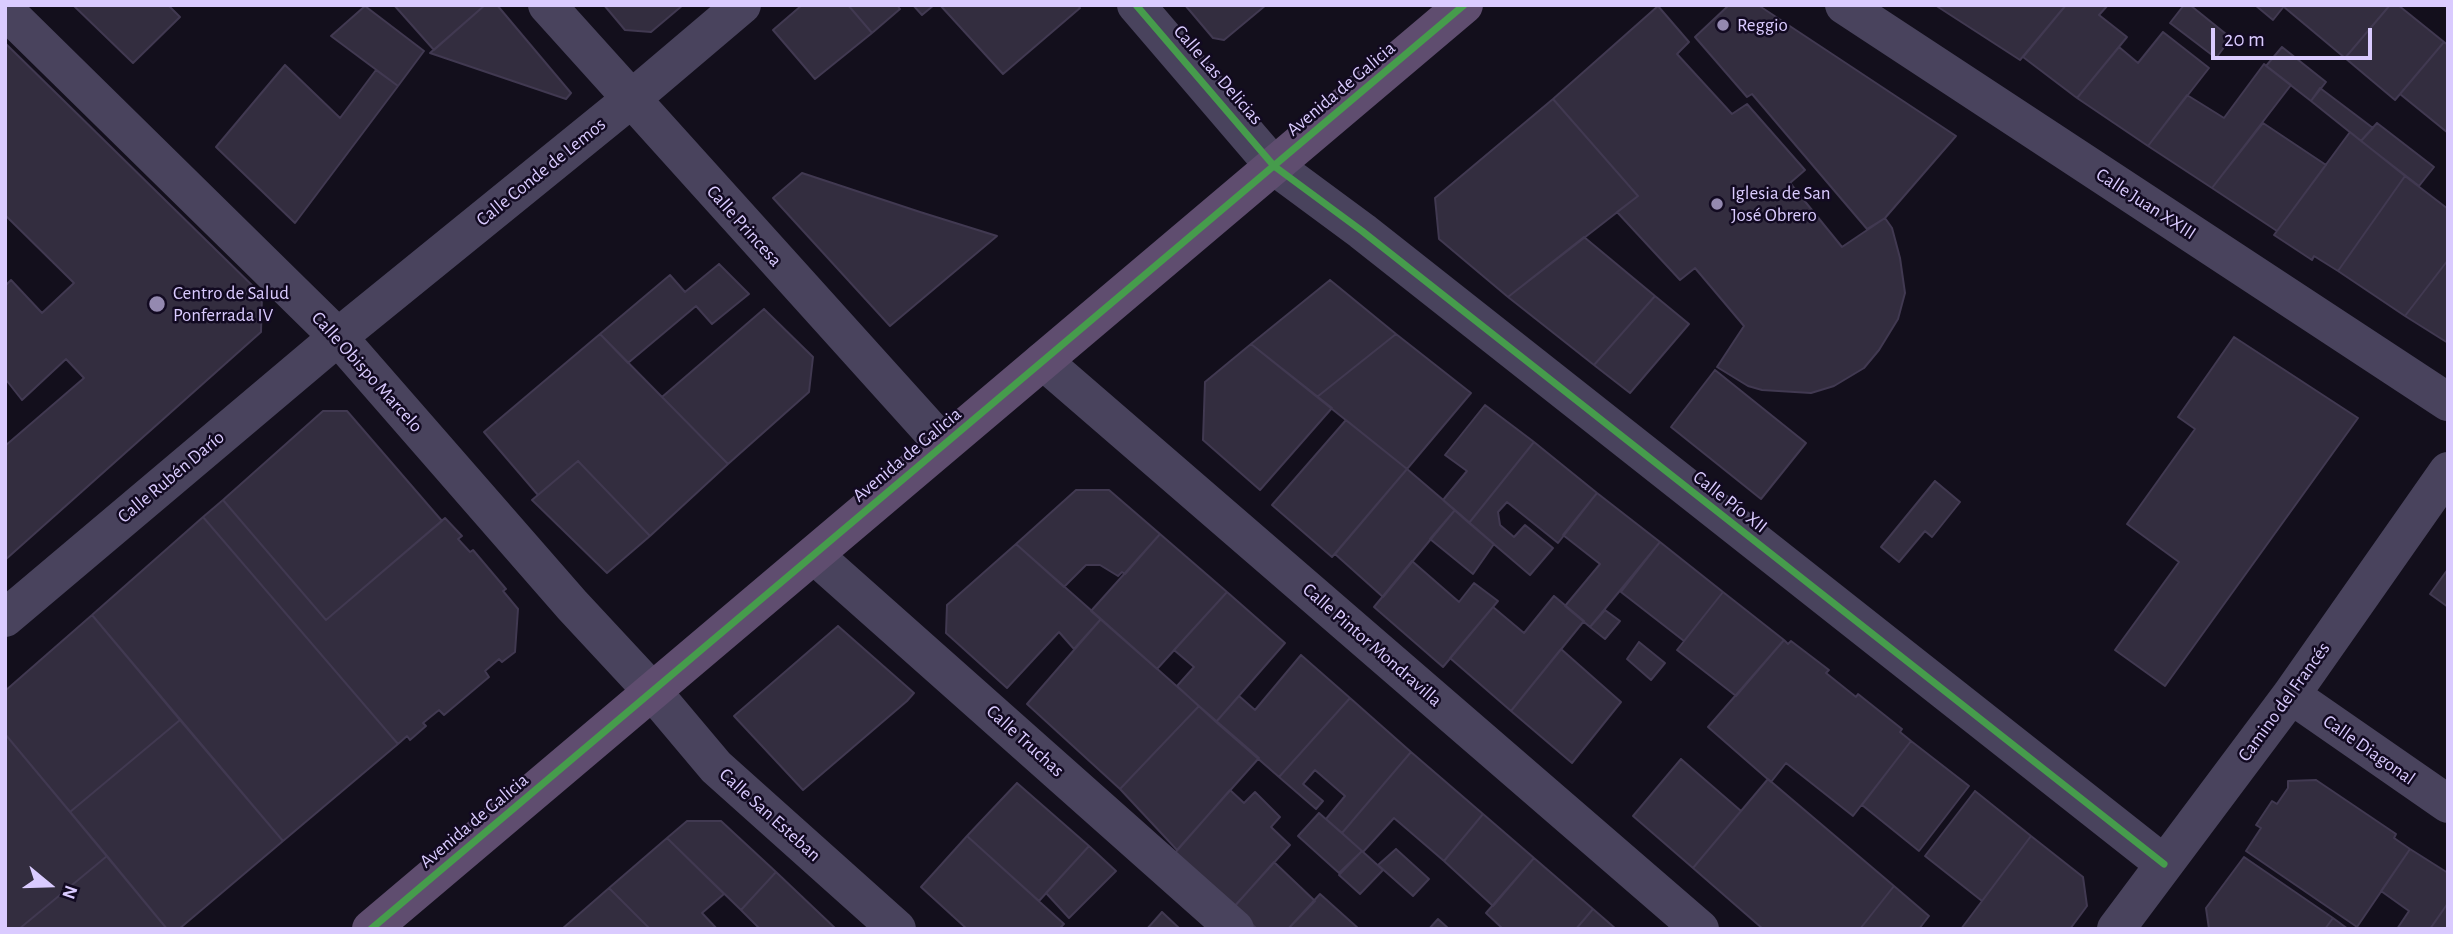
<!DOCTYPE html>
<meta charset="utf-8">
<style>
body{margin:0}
#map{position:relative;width:2453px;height:934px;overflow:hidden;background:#130f1c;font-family:"Alegreya Sans",sans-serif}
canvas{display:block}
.frame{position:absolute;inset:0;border:7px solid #dacbff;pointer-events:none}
.north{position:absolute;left:14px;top:850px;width:70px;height:70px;-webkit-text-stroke:5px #120a21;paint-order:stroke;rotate:109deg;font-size:19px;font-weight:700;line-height:28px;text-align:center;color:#dacbff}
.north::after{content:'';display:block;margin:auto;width:24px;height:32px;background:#dacbff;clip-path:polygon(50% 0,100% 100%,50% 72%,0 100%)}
.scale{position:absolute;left:2211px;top:28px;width:161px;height:32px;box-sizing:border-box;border:4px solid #dacbff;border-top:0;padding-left:9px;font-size:21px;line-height:24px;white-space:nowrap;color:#dacbff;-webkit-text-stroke:5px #120a21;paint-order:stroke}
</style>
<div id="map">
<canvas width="2453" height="934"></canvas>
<div class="frame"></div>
<div class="north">N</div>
<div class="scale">20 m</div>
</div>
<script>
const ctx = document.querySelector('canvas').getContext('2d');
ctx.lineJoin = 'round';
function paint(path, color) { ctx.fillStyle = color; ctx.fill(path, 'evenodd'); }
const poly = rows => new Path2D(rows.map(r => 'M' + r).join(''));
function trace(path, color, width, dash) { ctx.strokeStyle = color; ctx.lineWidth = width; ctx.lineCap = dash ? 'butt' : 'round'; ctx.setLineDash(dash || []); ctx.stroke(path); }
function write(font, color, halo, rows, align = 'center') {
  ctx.font = font + ' "Alegreya Sans",sans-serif'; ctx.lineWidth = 5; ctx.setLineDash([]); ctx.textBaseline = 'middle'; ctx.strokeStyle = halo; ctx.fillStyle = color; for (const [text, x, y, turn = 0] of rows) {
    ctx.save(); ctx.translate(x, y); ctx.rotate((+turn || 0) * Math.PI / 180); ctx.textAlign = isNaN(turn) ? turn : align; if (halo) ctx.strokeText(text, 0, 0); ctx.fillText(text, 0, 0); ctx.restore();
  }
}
const building = poly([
 [73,5,168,5,180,17,133,63,73,5],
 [394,5,485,5,434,50,394,5],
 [485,5,497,5,571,93,566,99,430,53,485,5],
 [604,5,683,5,651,32,625,30,604,5],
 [802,5,848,5,872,33,815,79,773,30,802,5],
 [848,5,897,5,900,9,872,33,848,5],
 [913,5,934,5,922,15,913,5],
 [940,5,1078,5,1080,8,1003,74,940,5],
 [1185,5,1266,5,1224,40,1213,38,1185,5],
 [1729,5,1758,5,1956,136,1885,218,1867,229,1752,94,1747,97,1695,37,1729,5],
 [1935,5,2066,5,2020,60,1935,5],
 [2066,5,2108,5,2099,15,2127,37,2077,98,2023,57,2066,5],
 [2184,5,2190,5,2231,38,2216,58,2170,23,2184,5],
 [2255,5,2285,5,2273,20,2255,5],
 [2285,5,2390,5,2345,58,2284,7,2285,5],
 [2390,5,2398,5,2444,42,2395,100,2345,58,2390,5],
 [365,6,424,51,398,86,331,36,365,6],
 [1658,6,1689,42,1677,54,1732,114,1747,104,1805,170,1790,183,1842,247,1885,218,1892,228,1900,258,1905,293,1898,319,1879,350,1864,368,1834,386,1811,393,1762,390,1748,386,1717,367,1744,326,1695,268,1680,280,1617,212,1638,196,1553,99,1658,6],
 [2163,32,2209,68,2148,146,2077,98,2119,47,2138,63,2163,32],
 [2444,42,2448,45,2448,133,2400,94,2444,42],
 [5,43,262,295,261,332,5,560,5,446,84,378,66,359,22,400,7,381,5,383,5,286,11,280,42,313,74,283,5,215,5,43],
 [2282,47,2326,82,2311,101,2266,66,2282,47],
 [2264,64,2291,85,2212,188,2148,146,2187,95,2224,118,2264,64],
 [285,65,340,118,376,70,398,86,295,223,216,147,285,65],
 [2320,88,2373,128,2361,141,2311,101,2320,88],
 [1553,99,1638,196,1508,297,1439,239,1435,198,1553,99],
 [2263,123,2326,165,2277,231,2212,188,2263,123],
 [2377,123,2434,167,2419,186,2361,141,2377,123],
 [2350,132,2405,176,2338,271,2314,256,2312,260,2274,235,2350,132],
 [802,173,920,212,997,236,890,326,773,198,802,173],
 [2405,176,2448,209,2448,260,2405,316,2338,271,2405,176],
 [1584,237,1655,296,1594,365,1508,297,1584,237],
 [2448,260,2448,343,2405,316,2448,260],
 [719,264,749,294,712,324,696,306,628,363,600,334,670,275,685,292,719,264],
 [1330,280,1396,334,1317,397,1251,344,1330,280],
 [1655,296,1689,324,1630,393,1594,365,1655,296],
 [764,309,813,357,809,392,728,464,662,397,764,309],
 [600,334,728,464,650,536,578,461,538,495,484,432,600,334],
 [1396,334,1471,393,1407,469,1317,397,1396,334],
 [2234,337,2358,418,2165,686,2115,650,2179,562,2127,524,2195,429,2178,417,2234,337],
 [1251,344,1332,408,1260,490,1203,440,1205,382,1251,344],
 [1715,370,1806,443,1761,499,1671,427,1715,370],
 [1485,405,1534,442,1469,523,1443,500,1467,471,1445,455,1485,405],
 [323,411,347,411,442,521,326,620,223,500,323,411],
 [1346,420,1407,469,1332,557,1272,505,1346,420],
 [1534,442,1597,493,1558,543,1507,502,1498,512,1500,525,1514,537,1525,525,1553,548,1530,575,1469,523,1534,442],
 [578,461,650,536,607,573,532,500,578,461],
 [1407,469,1455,510,1383,597,1335,554,1407,469],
 [1935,481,1960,502,1932,537,1925,531,1899,562,1881,547,1935,481],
 [1076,490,1109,490,1160,534,1125,574,1122,572,1118,576,1100,565,1086,565,1064,587,1016,544,1076,490],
 [1597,493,1660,542,1590,627,1565,606,1600,564,1563,535,1597,493],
 [223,500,326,620,445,518,462,536,458,539,470,552,473,550,506,589,503,591,518,609,515,652,502,662,499,659,485,671,489,677,444,715,439,710,423,723,426,726,410,740,407,736,398,744,203,517,223,500],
 [1455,510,1494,544,1473,574,1430,539,1455,510],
 [203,517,398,744,283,841,92,615,203,517],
 [1160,534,1227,592,1157,669,1091,611,1160,534],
 [1660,542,1723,592,1684,641,1621,592,1660,542],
 [1016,544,1101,619,1074,649,1059,632,1007,688,946,633,947,605,1016,544],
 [1412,561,1459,602,1474,583,1498,601,1443,667,1374,607,1412,561],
 [2448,569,2448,607,2430,594,2448,569],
 [1227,592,1285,643,1216,722,1177,686,1194,667,1174,650,1227,592],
 [1723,592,1784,640,1736,696,1677,650,1723,592],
 [1554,596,1584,621,1511,711,1450,658,1493,607,1524,633,1554,596],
 [1605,610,1620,621,1605,639,1590,627,1605,610],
 [92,615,180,720,70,812,5,734,5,691,92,615],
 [1101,619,1199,706,1120,789,1027,704,1101,619],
 [838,626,914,693,907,701,803,790,734,716,838,626],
 [1784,640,1788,644,1791,641,1829,670,1826,673,1856,697,1858,694,1902,729,1900,732,1911,741,1853,816,1786,763,1771,782,1708,727,1784,640],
 [1639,642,1665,663,1651,680,1627,659,1639,642],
 [1561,649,1621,702,1572,763,1511,711,1561,649],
 [1301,655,1350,698,1279,777,1216,722,1239,696,1255,710,1301,655],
 [1350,698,1411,752,1342,833,1326,819,1345,796,1315,770,1303,784,1323,801,1316,809,1279,777,1350,698],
 [1199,706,1259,758,1177,850,1120,789,1199,706],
 [180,720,283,841,179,929,167,929,70,812,180,720],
 [5,734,107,856,19,929,5,929,5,734],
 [1911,741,1969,786,1919,851,1862,805,1911,741],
 [1411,752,1483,814,1444,861,1394,818,1363,852,1342,833,1411,752],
 [1681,759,1741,811,1693,868,1633,816,1681,759],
 [1768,779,1894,886,1860,929,1763,929,1693,868,1768,779],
 [2316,780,2396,834,2394,838,2410,849,2357,927,2246,851,2261,828,2256,825,2272,801,2277,804,2288,788,2288,781,2316,780],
 [1017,783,1089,846,1039,901,967,836,1017,783],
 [1230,790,1244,803,1255,792,1280,817,1271,827,1290,845,1231,910,1174,854,1230,790],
 [1975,791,2031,836,1982,901,1925,856,1975,791],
 [1319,813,1362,851,1339,873,1298,836,1319,813],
 [1483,814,1534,858,1493,906,1444,861,1483,814],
 [687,821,721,821,776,872,741,910,667,838,687,821],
 [967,836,1064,924,1059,929,967,929,921,887,967,836],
 [2031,836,2083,877,2087,906,2070,929,1961,929,2031,836],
 [667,838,724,894,702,913,717,929,650,929,609,888,667,838],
 [1089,846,1116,871,1069,918,1046,893,1089,846],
 [1396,849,1429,879,1413,896,1378,865,1396,849],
 [2410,849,2448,873,2448,903,2430,929,2397,929,2409,911,2381,891,2410,849],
 [1362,851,1383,870,1360,894,1339,875,1362,851],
 [107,856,167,929,19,929,107,856],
 [2244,857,2333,918,2325,929,2209,929,2206,908,2244,857],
 [1534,858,1593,909,1576,929,1503,929,1486,913,1534,858],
 [1274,862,1315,901,1288,929,1257,929,1234,907,1274,862],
 [776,872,836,929,760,929,741,910,776,872],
 [1894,886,1929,916,1919,929,1860,929,1894,886],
 [609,888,650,929,562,929,609,888],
 [1320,894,1359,929,1288,929,1320,894],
 [2448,903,2448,929,2430,929,2432,926,2448,903],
 [1593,909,1616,929,1576,929,1593,909],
 [1162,912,1180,929,1147,929,1162,912],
 [2333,918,2348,929,2325,929,2333,918],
 [1438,919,1449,929,1429,929,1438,919]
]);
const minor = poly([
 [547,5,943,444],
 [1136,5,1274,166,1362,231,2164,864],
 [1844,5,2448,402],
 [5,10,338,337,572,605,652,691,716,767,897,929],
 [1043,361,1700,929],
 [814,555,1235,929],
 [5,618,338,337,630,100,742,5],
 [2291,695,2448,804],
 [2116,929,2291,695,2448,471]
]);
const major = poly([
 [371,929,1464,5]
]);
const cycleway = poly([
 [1136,5,1274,166,1362,231,2164,864],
 [371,929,1464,5]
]);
const markers = [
 [1723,25,7,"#9489b0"],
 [1717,204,7,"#9489b0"],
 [157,304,9,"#9489b0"]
];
const poiNames = [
 ["Reggio",1737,25],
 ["Iglesia de San",1731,193],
 ["José Obrero",1731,215],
 ["Centro de Salud",173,293],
 ["Ponferrada IV",173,315]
];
const streetNames = [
 ["Calle Las Delicias",1218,75,49],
 ["Avenida de Galicia",1341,89,-40],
 ["Calle Conde de Lemos",541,172,-39],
 ["Calle Juan XXIII",2146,204,33],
 ["Calle Princesa",744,226,48],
 ["Calle Obispo Marcelo",367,372,48],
 ["Avenida de Galicia",907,455,-40],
 ["Calle Rubén Darío",171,477,-40],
 ["Calle Pío XII",1730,502,38],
 ["Calle Pintor Mondravilla",1372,645,41],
 ["Camino del Francés",2284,702,-54],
 ["Calle Truchas",1025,741,42],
 ["Calle Diagonal",2369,750,35],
 ["Calle San Esteban",770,815,42],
 ["Avenida de Galicia",474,821,-40]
];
paint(building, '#332d3f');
trace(building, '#413951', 2);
trace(minor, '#49435d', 38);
trace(major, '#5f4d6f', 38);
trace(cycleway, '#469c4c', 7);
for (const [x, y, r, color] of markers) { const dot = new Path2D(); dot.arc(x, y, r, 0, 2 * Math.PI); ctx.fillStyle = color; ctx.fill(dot); trace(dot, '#120a21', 2.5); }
write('19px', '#dacbff', '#120a21', poiNames, 'left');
write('19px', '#dacbff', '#120a21', streetNames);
</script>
